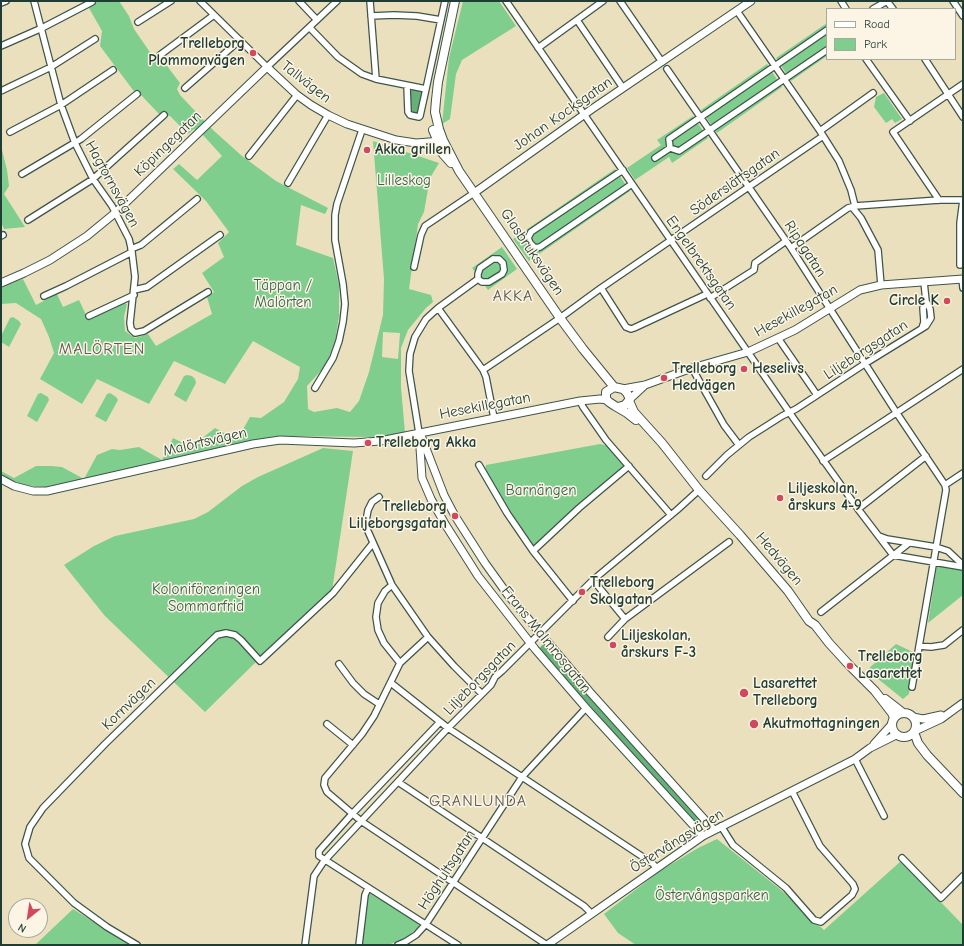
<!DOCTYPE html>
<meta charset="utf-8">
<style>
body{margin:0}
#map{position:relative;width:964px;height:946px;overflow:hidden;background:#ebe0bd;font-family:"Comic Neue",sans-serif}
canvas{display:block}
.frame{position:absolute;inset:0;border:2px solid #1f3d34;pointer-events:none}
.legend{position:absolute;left:826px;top:8px;width:130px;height:52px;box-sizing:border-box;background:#fcf5e5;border:1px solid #a4ab9e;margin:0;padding:5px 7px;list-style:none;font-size:12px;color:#1f3d34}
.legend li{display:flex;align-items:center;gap:8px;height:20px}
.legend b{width:20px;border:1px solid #a4ab9e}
.north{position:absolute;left:8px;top:898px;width:40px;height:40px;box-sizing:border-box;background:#fcf5e5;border:1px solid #a4ab9e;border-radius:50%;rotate:210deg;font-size:11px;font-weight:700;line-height:16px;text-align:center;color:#1f3d34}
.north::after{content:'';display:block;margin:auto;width:14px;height:18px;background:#d1495b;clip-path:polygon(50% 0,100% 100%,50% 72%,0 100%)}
</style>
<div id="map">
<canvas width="964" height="946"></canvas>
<div class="frame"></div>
<ul class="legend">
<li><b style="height:5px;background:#fff"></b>Road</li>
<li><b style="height:11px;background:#7fce8e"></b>Park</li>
</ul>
<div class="north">N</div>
</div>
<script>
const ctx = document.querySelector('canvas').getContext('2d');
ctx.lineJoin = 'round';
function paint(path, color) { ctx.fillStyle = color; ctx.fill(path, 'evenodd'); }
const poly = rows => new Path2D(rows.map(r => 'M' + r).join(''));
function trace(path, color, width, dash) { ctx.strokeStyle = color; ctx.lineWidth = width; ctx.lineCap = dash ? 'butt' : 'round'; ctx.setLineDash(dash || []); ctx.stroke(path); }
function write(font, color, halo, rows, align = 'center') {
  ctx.font = font + ' "Comic Neue",sans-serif'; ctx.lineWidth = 3; ctx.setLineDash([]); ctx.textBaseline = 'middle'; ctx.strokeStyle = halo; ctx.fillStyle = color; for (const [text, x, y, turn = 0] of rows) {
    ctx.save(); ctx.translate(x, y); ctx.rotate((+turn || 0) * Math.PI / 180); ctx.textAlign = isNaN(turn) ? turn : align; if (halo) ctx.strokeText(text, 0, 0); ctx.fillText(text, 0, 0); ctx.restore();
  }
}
const green = poly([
 [92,1,119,1,129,16,134,29,156,61,161,58,180,83,177,89,180,95,213,130,242,156,276,181,328,208,325,214,301,205,296,245,333,258,339,285,339,316,335,341,326,365,307,386,308,409,314,412,337,408,350,412,359,401,369,372,383,315,384,279,373,141,439,163,430,178,424,212,418,224,409,289,431,295,433,302,426,308,408,330,401,348,401,387,405,433,373,437,278,436,250,441,77,481,46,487,23,485,1,475,1,471,14,478,36,466,51,466,62,467,84,479,97,455,112,449,120,450,139,447,162,460,173,438,191,447,215,428,237,440,250,417,261,418,284,402,298,379,300,367,253,341,225,384,174,361,149,404,97,379,82,404,40,379,54,353,49,337,41,319,16,303,1,304,1,288,6,286,6,284,23,279,36,305,57,294,63,307,79,300,88,319,124,303,127,304,124,317,125,331,135,338,148,334,156,346,212,314,207,297,214,292,202,273,224,257,218,243,229,232,206,201,173,169,179,164,197,180,222,156,203,135,194,129,188,134,170,116,159,114,142,96,133,90,100,46,102,31,89,8],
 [383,332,400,333,398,359,382,357],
 [463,1,499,1,516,26,462,60,456,74,450,119,442,124,449,58],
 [827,23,827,56,791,81,776,58],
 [767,64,782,87,717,133,701,110],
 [884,93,902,119,895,123,892,119,886,123,874,107,876,97],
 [693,116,708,138,672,163,669,157,635,180,627,168,661,145,657,140],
 [1,146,7,170,9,186,4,194,25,227,4,229,1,222],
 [615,169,630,191,529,261,513,239],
 [502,247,517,269,488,290,472,268],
 [13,317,19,321,21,324,9,347,1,342,1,336,10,318],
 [187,375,192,376,195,379,196,383,186,402,174,395,184,376],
 [41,393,48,397,49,400,37,422,27,416,38,394],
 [110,393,116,397,118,400,106,422,95,416,107,394],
 [600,444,609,446,625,464,624,467,579,504,536,545,532,546,485,471,486,465],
 [323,448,353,451,332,591,260,658,205,712,105,616,64,565,94,546,115,536,194,519,208,512,242,486,258,477],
 [937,565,963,570,963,595,928,623],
 [896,644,915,653,909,694,903,699,867,670],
 [717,839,781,890,824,930,901,861,963,925,963,945,636,945,618,933,604,914,660,871,698,848],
 [368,894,371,894,418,922,419,926,406,938,388,945,362,945],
 [73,909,130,945,35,945]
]);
const forest = poly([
 [414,89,423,92,419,113,417,114,410,112,409,92],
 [544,643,705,825,699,828,539,649]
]);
const minor = poly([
 [34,1,61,105,75,143,93,179,112,206,129,239,132,252,135,277,130,323,131,329,135,333,144,331,208,292],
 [200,1,267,67,337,1],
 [299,1,317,20],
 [370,1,376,79],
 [506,1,794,419,858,509,893,555,963,567],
 [620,1,662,62],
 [841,1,846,9],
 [887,1,893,9],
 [953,1,963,16],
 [1,3,6,1],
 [873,9,887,1],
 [737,11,820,131,839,161,851,190,855,206],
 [371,16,394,15,417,16,441,20],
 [577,20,623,88],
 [138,22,171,1],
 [310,28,338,57,362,74,376,79,426,89],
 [827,30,669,139,670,148,679,151,827,50],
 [1,46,42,28,92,2],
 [538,48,603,1],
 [160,55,214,15],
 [866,59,910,121],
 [925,59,963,117],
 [667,69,791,248,896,412,945,485],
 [407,86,408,112,410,115,419,117,420,116,426,89,445,1],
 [185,88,240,40],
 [1,91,51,67,95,39],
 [820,131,873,93],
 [10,132,61,105,113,70],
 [249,156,297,95],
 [655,158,670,148],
 [623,170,531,232,528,238,530,243,535,248,540,247,632,184],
 [22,174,81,139,137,94],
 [288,183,328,115],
 [939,200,893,132,963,84],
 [852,207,861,218,878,250,881,285],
 [28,220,93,179,164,115],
 [1,236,3,235],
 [791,248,848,208,855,206,939,200,963,200],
 [131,249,141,245,197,199],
 [493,259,499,259,503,263,504,270,502,274,489,282,482,282,478,279,478,274,480,268,493,259],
 [960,265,960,223,963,200],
 [414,267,421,235,425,226,474,193],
 [962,279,963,288],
 [601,288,626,327,631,329,634,328,707,294],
 [134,290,147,287,220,235],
 [44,296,66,286,132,252],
 [710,298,754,270,755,263,786,241],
 [438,308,483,370,486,377,494,418],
 [89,316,134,295],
 [922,328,924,322,923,308,926,301],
 [778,338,817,395],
 [692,368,724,425,739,445],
 [483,370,560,318,601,288,823,136],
 [315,388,333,358,339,341,343,322,345,304,343,284,335,240,335,215,337,204,362,130],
 [580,401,583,407,606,440,671,515],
 [419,433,409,371,410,354,415,337,426,319,438,308,478,279],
 [823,461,963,369],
 [479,465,507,513,533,551,573,601],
 [706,476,727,455,749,437,782,416,796,409,866,363,926,326,931,318,930,309,926,301,924,282],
 [379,497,372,502,368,510,366,521,367,529,392,585,428,637,454,666,482,694],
 [858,509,926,456],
 [879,536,887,539,936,547,948,551,963,565],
 [533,551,579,508,629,466],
 [593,580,625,619],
 [392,585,385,591,378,603,376,617,378,630,384,643,400,663],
 [821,612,909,543],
 [428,637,400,663,374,716,362,734,325,778,324,785,327,792,361,821,547,945],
 [608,637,625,619,729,542],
 [919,646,931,647,944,645,963,630],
 [339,664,353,683,364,694,379,704],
 [391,683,448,728,652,863,656,867],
 [912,687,946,490,945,485,963,473],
 [440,722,352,814,319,851,319,856,458,945],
 [327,724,353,745],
 [855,759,884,816],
 [398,782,584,906,591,913],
 [721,826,733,845,786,888,814,920,821,922,852,895,855,889,853,884,820,846,792,791],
 [902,858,941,898,963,876],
 [137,945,107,927,74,903,29,858,25,844,30,827,43,808,105,744,217,635,226,633,235,635,241,640,260,661,333,593,373,543],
 [305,945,314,876,324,861,448,728,491,685,495,677,502,671,593,580,677,510,699,490],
 [359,945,365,895,368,888],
 [398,945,405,942,416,935,426,924,522,777,586,708]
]);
const tertiary = poly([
 [474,193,592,109,751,1],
 [1,283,24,273,50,260,87,236,115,213,267,67,297,95,311,105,328,115,347,124,396,140,416,143,442,141],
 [623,389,645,385,692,368,748,352,795,330,860,290,881,285,963,279],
 [630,399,644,386],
 [419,433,422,478,431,499,445,524,478,576,535,649,586,708,703,836],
 [422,438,444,495,455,516,485,563,508,595,589,691,714,830],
 [1,479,14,486,33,491,47,491,253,444,280,440,354,443,380,441,580,401,600,399,607,400],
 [913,717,923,719,941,715],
 [915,731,941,719,963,703],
 [874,744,892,724],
 [547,945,703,836,855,759,870,748,896,735]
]);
const secondary = poly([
 [455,1,438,82,436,100,435,112,439,129,443,140,459,171,560,318,583,349,614,387],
 [433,130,443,154,451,163],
 [629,401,634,412,662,443,699,490,740,535,788,591,809,621,815,625,829,643,850,666,875,691,892,713,894,718],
 [618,407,625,405,630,399,627,393,623,389,614,387,606,392,606,398,607,400,609,402,615,406,627,413,636,420],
 [885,699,903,713],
 '892 725a12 12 0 1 1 24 0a12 12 0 1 1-24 0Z',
 [914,732,918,743,927,755,963,793]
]);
const markers = [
 [253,53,4,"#d1495b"],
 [367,150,4,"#d1495b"],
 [947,301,4,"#d1495b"],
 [744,369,4,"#d1495b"],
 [664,378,4,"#d1495b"],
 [368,443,4,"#d1495b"],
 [780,498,4,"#d1495b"],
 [455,516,4,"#d1495b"],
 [582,592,4,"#d1495b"],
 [613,645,4,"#d1495b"],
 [850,666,4,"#d1495b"],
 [744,693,5,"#d1495b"],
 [754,724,5,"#d1495b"]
];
const poiNames = [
 ["Trelleborg",245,44,"right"],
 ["Plommonvägen",245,61,"right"],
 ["Akka grillen",375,150],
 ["Circle K",939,301,"right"],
 ["Trelleborg",672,369],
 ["Hedvägen",672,386],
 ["Heselivs",752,369],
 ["Trelleborg Akka",376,443],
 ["Liljeskolan,",788,489],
 ["årskurs 4-9",788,506],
 ["Trelleborg",447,507,"right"],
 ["Liljeborgsgatan",447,524,"right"],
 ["Trelleborg",590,583],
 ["Skolgatan",590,600],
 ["Liljeskolan,",621,636],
 ["årskurs F-3",621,653],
 ["Trelleborg",858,657],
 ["Lasarettet",858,674],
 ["Lasarettet",753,684],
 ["Trelleborg",753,701],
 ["Akutmottagningen",763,724]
];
const streetNames = [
 ["Tallvägen",306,82,38],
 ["Johan Kocksgatan",563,114,-35],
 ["Köpingegatan",168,144,-44],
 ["Söderslättsgatan",735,182,-35],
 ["Hagtornsvägen",112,184,61],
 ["Ripagatan",805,249,57],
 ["Glasbruksvägen",532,252,56],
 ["Engelbrektsgatan",701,263,55],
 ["Hesekillegatan",796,311,-29],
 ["Liljeborgsgatan",866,350,-33],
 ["Hesekillegatan",485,406,-11],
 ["Malörtsvägen",205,442,-13],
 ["Hedvägen",779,559,50],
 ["Frans Malmrosgatan",546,640,51],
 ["Liljeborgsgatan",480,678,-46],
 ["Kornvägen",129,704,-44],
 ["Östervångsvägen",677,841,-32],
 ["Höghultsgatan",447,870,-57]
];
const parkNames = [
 ["Lilleskog",404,181],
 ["Täppan /",283,286],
 ["Malörten",283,303],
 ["Barnängen",541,491],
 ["Koloniföreningen",206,590],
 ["Sommarfrid",206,607],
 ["Östervångsparken",712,896]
];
const neighbourhoodNames = [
 ["AKKA",513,296],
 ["MALÖRTEN",102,349],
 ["GRANLUNDA",478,801]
];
paint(green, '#7fce8e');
paint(forest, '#67b179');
trace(minor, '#3e5549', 8);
trace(tertiary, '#3e5549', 9);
trace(secondary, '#3e5549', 10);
trace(minor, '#fff', 5.5);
trace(tertiary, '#fff', 7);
trace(secondary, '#fff', 8);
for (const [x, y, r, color] of markers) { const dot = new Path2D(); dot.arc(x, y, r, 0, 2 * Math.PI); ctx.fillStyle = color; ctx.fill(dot); trace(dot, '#fcf5e5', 1.5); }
write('bold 15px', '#1f3d34', '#fcf5e5', poiNames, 'left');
write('15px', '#1f3d34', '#fcf5e5', streetNames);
write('15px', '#37614a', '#fcf5e5', parkNames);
ctx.letterSpacing = '1px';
write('16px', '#5d5b55', '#fcf5e5', neighbourhoodNames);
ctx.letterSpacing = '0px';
</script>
